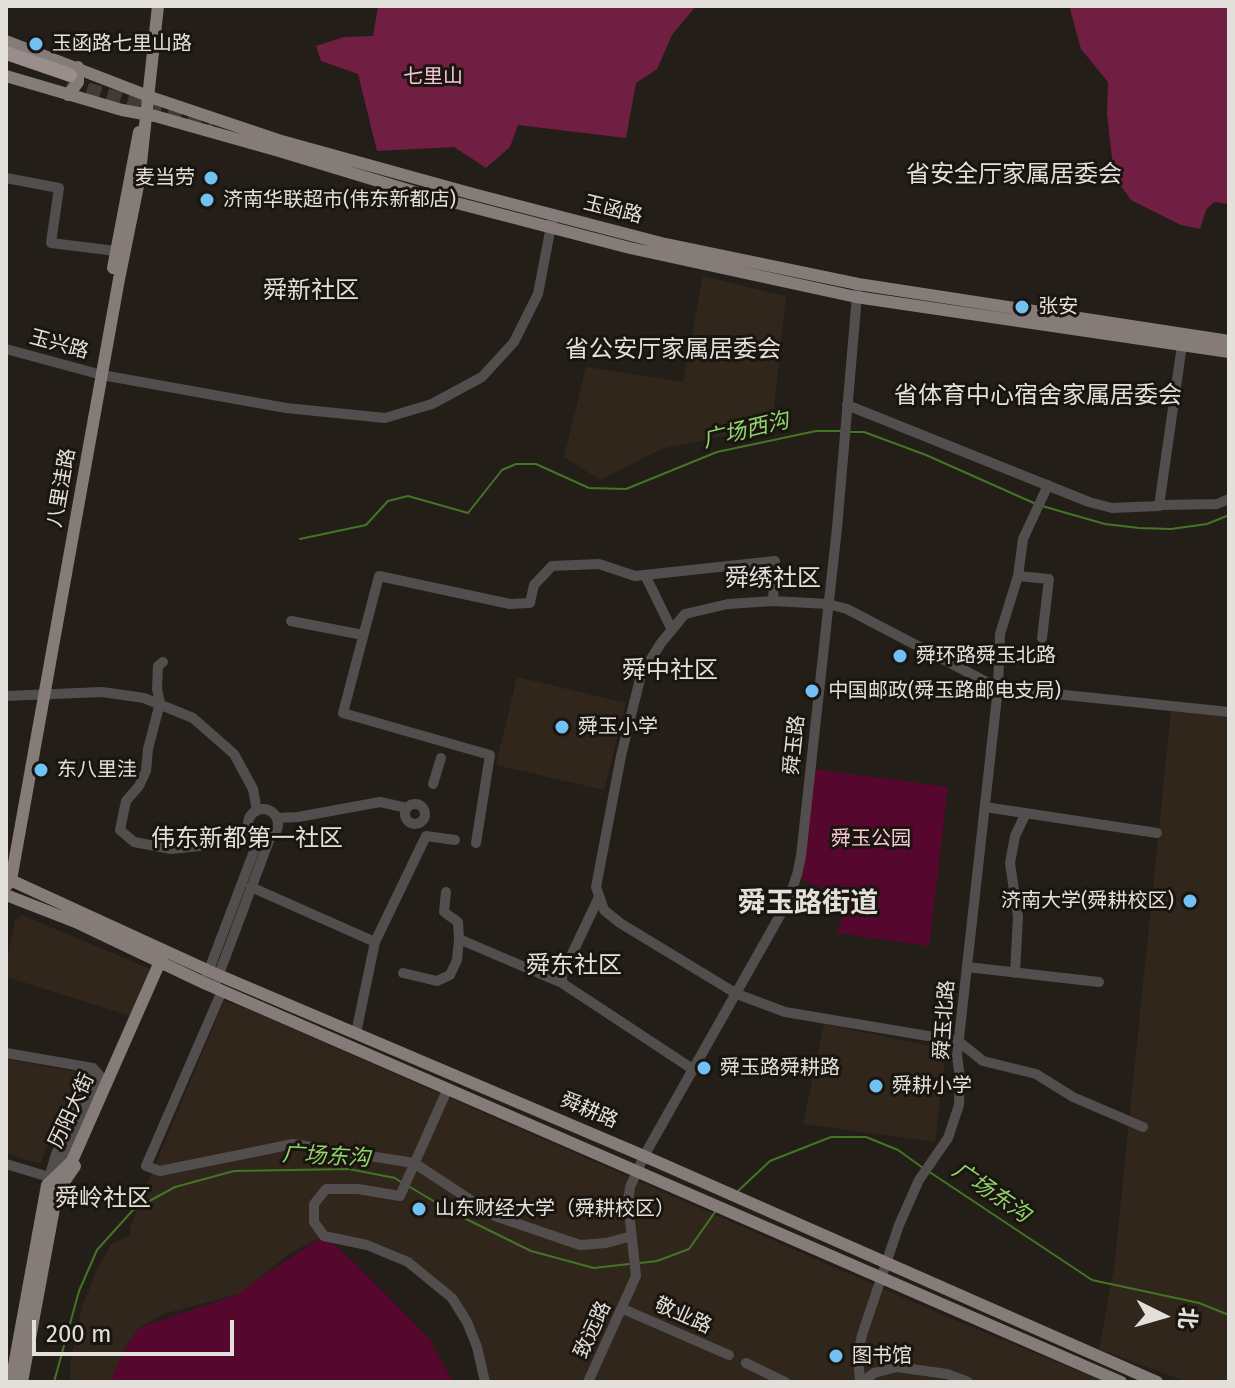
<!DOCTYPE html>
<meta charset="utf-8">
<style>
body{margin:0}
#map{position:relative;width:1235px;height:1388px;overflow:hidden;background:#241e18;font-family:"Fira Sans","Noto Sans SC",sans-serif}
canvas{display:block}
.frame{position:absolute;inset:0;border:8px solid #e3dfdb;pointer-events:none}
.north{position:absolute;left:1123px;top:1276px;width:80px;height:80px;-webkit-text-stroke:6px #1a150f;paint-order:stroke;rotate:95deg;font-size:22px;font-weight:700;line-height:32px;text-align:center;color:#e3dfdb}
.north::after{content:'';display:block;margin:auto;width:28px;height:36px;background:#e3dfdb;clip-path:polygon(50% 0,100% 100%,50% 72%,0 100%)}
.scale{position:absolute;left:32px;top:1320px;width:202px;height:36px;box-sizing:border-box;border:4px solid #e3dfdb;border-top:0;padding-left:10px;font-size:24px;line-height:28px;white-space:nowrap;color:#e3dfdb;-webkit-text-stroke:6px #1a150f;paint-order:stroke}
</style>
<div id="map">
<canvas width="1235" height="1388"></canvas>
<div class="frame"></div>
<div class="north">北</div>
<div class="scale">200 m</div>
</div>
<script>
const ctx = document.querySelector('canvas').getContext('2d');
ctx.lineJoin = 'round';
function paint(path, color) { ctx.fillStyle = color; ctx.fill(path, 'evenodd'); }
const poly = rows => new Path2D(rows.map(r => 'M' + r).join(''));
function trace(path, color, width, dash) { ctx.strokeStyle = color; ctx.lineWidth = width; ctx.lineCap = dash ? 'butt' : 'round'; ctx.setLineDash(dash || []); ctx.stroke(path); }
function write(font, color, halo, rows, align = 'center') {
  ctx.font = font + ' "Fira Sans","Noto Sans SC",sans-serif'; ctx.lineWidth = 6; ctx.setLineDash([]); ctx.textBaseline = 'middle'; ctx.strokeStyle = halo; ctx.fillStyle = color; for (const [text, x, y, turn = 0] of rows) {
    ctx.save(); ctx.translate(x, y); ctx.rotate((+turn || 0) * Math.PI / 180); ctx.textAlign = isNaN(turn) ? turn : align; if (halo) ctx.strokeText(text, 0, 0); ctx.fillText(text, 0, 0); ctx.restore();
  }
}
const built = poly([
 [703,276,786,296,772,426,661,449,600,480,564,457,586,367,683,382],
 [517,677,626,703,604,790,496,765],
 [1171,711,1229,716,1229,1382,1187,1382,1099,1349,1114,1268],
 [22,915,153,970,134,1017,6,977,6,964,15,920],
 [224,1001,243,1007,952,1319,1105,1382,485,1382,484,1370,452,1298,408,1262,324,1236,290,1253,239,1294,163,1314,139,1328,126,1347,110,1382,70,1382,70,1365,82,1307,97,1269,112,1243,130,1236,130,1228,144,1191],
 [824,1024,946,1049,935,1142,803,1124],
 [6,1059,79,1072,40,1164,6,1153]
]);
const green = poly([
 [815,769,948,787,929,946,837,933,849,898,802,880],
 [324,1236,356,1264,429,1338,453,1382,110,1382,126,1347,139,1328,239,1294,255,1281]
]);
const forest = poly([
 [378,6,696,6,672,35,657,69,636,83,626,138,518,125,510,147,486,168,454,147,377,151,358,74,321,61,316,46,344,37,373,36],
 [1071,6,1229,6,1229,204,1214,202,1206,210,1200,229,1181,225,1131,200,1114,176,1107,113,1108,82,1081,49,1070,9]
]);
const stream = poly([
 [849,432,864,432,926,455,1036,504],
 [1042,506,1105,524,1139,528,1171,529,1207,524,1229,515],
 [300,539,366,525,388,501,408,496,468,513,502,470,516,464,536,464,589,488,626,489,717,452,816,431,842,431],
 [928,1171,1092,1280,1199,1303,1229,1315],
 [410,1187,450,1211,531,1251,594,1268,629,1264],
 [738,1191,770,1161,831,1137,866,1137,898,1150,923,1168],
 [640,1263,657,1261,689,1249,715,1212],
 [54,1382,79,1291,97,1250,133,1210,175,1187,234,1171,349,1169,395,1178,401,1182]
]);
const highwayTunnel = poly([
 [67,83,212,127]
]);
const minor = poly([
 [6,178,59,188,51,243,116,251],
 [6,349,102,375,286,408,385,418,432,404,482,377,514,342,538,294,552,221],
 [847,405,1089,502,1112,508,1159,506,1182,345],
 [1162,505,1217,504,1229,499],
 [645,575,672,630],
 [773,601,728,604,685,614,661,643,641,675,621,756,596,887,604,910,620,923,737,994,785,1012,958,1041,983,1061,1036,1074,1073,1097,1143,1127],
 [291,621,363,635],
 [1042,638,1049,579,1018,576,1023,539,1048,485],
 [163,662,158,666,157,689,160,703,148,749,146,771,139,786,126,801,120,830,134,842,171,849,199,846,249,828],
 [6,696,102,692,144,698,193,718,234,754,253,789,257,811],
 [433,784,441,758],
 '405 814a10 10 0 1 1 20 0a10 10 0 1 1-20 0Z',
 [985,807,1157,833],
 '248 824a15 15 0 1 1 30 0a15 15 0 1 1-30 0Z',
 [277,818,298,817,380,802,407,808],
 [476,843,490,755,343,713,379,576,510,604,530,603,534,585,552,566,599,564,635,576,775,561,773,601,828,604,847,609,998,688,1229,712],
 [251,887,375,942],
 [446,892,444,912,458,922,459,939],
 [599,897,562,975,562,983,694,1070],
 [967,967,1099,982],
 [403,973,437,981,450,975,457,960,459,939,562,983],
 [1015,973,1018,917,1010,863,1015,836,1026,813],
 [216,982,270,838],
 [204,983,259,838],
 [222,991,146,1166,160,1171,293,1144,414,1163,495,1216,580,1245,606,1243,632,1236],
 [356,1033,375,942,426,836,455,840],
 [6,1053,93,1068,100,1076,99,1086,62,1157,59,1175],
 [448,1088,400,1196,358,1189,326,1189,314,1204,314,1222,324,1236,367,1245,408,1262,452,1298,467,1322,477,1347,485,1382],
 [6,1164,49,1177],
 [47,1185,56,1154,92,1077,93,1068],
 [623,1309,729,1355],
 [746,1363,785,1382],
 [588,1382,636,1276,628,1203,630,1187,644,1156,787,903,797,875,801,856,837,528,858,284],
 [860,1382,858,1355,862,1335,899,1225,919,1180,948,1138,959,1105,960,1077,957,1056,998,688,1000,634,1018,576],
 [862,1382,874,1373,897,1367,947,1374,968,1382]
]);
const major = poly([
 [6,41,156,99,278,140,473,194,665,244,858,284,1229,341],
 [6,76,122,110,155,116,279,151,418,193,630,248,856,297,1229,352],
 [68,95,78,82,78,67],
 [113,268,139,132],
 [6,878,209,971,644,1156,1157,1382],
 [7,885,11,880,119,279,139,181,158,6],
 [6,895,78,923,204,983,1121,1382],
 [11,1382,47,1185,72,1161,163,955],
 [22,1382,57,1192,75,1166]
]);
const highway = poly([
 [6,53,70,75]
]);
const markers = [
 [36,44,8,"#72c1f5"],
 [211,178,8,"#72c1f5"],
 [207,200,8,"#72c1f5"],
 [1022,307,8,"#72c1f5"],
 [900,656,8,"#72c1f5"],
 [812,691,8,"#72c1f5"],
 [562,727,8,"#72c1f5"],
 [41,770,8,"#72c1f5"],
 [1190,901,8,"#72c1f5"],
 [704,1068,8,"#72c1f5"],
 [876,1086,8,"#72c1f5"],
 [419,1209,8,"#72c1f5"],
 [836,1356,8,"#72c1f5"]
];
const poiNames = [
 ["玉函路七里山路",52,44],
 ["麦当劳",195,178,"right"],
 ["济南华联超市(伟东新都店)",223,200],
 ["张安",1038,307],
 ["舜环路舜玉北路",916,656],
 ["中国邮政(舜玉路邮电支局)",828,691],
 ["舜玉小学",578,727],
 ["东八里洼",57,770],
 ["济南大学(舜耕校区)",1174,901,"right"],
 ["舜玉路舜耕路",720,1068],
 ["舜耕小学",892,1086],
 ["山东财经大学（舜耕校区）",435,1209],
 ["图书馆",852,1356]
];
const parkNames = [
 ["七里山",433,77],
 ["舜玉公园",871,839]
];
const streetNames = [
 ["玉函路",613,210,14],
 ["玉兴路",59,345,15],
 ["八里洼路",62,488,-80],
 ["舜玉路",795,745,-84],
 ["舜玉北路",945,1020,-86],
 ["历阳大街",72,1111,-65],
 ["舜耕路",589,1111,23],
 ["敬业路",683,1316,24],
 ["致远路",593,1330,-65]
];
const waterNames = [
 ["广场西沟",746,431,-14],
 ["广场东沟",326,1157,3],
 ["广场东沟",991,1193,34]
];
const quarterNames = [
 ["省安全厅家属居委会",1014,175],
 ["舜新社区",311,291],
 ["省公安厅家属居委会",673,350],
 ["省体育中心宿舍家属居委会",1038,396],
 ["舜绣社区",773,579],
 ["舜中社区",670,671],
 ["伟东新都第一社区",247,839],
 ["舜东社区",574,966],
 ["舜岭社区",103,1199]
];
const districtNames = [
 ["舜玉路街道",808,904]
];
paint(built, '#30261c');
paint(green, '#55072e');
paint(forest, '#711e43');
trace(stream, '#447526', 2);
trace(highwayTunnel, '#413b35', 14, [14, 7]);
trace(minor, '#524e4d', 10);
trace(major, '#857c7a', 12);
trace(highway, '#998e8c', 14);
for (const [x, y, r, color] of markers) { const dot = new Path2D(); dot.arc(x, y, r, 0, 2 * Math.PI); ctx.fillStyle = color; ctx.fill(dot); trace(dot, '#1a150f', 3); }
write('20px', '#e3dfdb', '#1a150f', poiNames, 'left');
write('20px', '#f7c5d5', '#1a150f', parkNames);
write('20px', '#e3dfdb', '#1a150f', streetNames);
write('italic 22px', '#92d56e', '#1a150f', waterNames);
write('24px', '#e3dfdb', '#1a150f', quarterNames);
write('bold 28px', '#e3dfdb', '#1a150f', districtNames);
</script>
